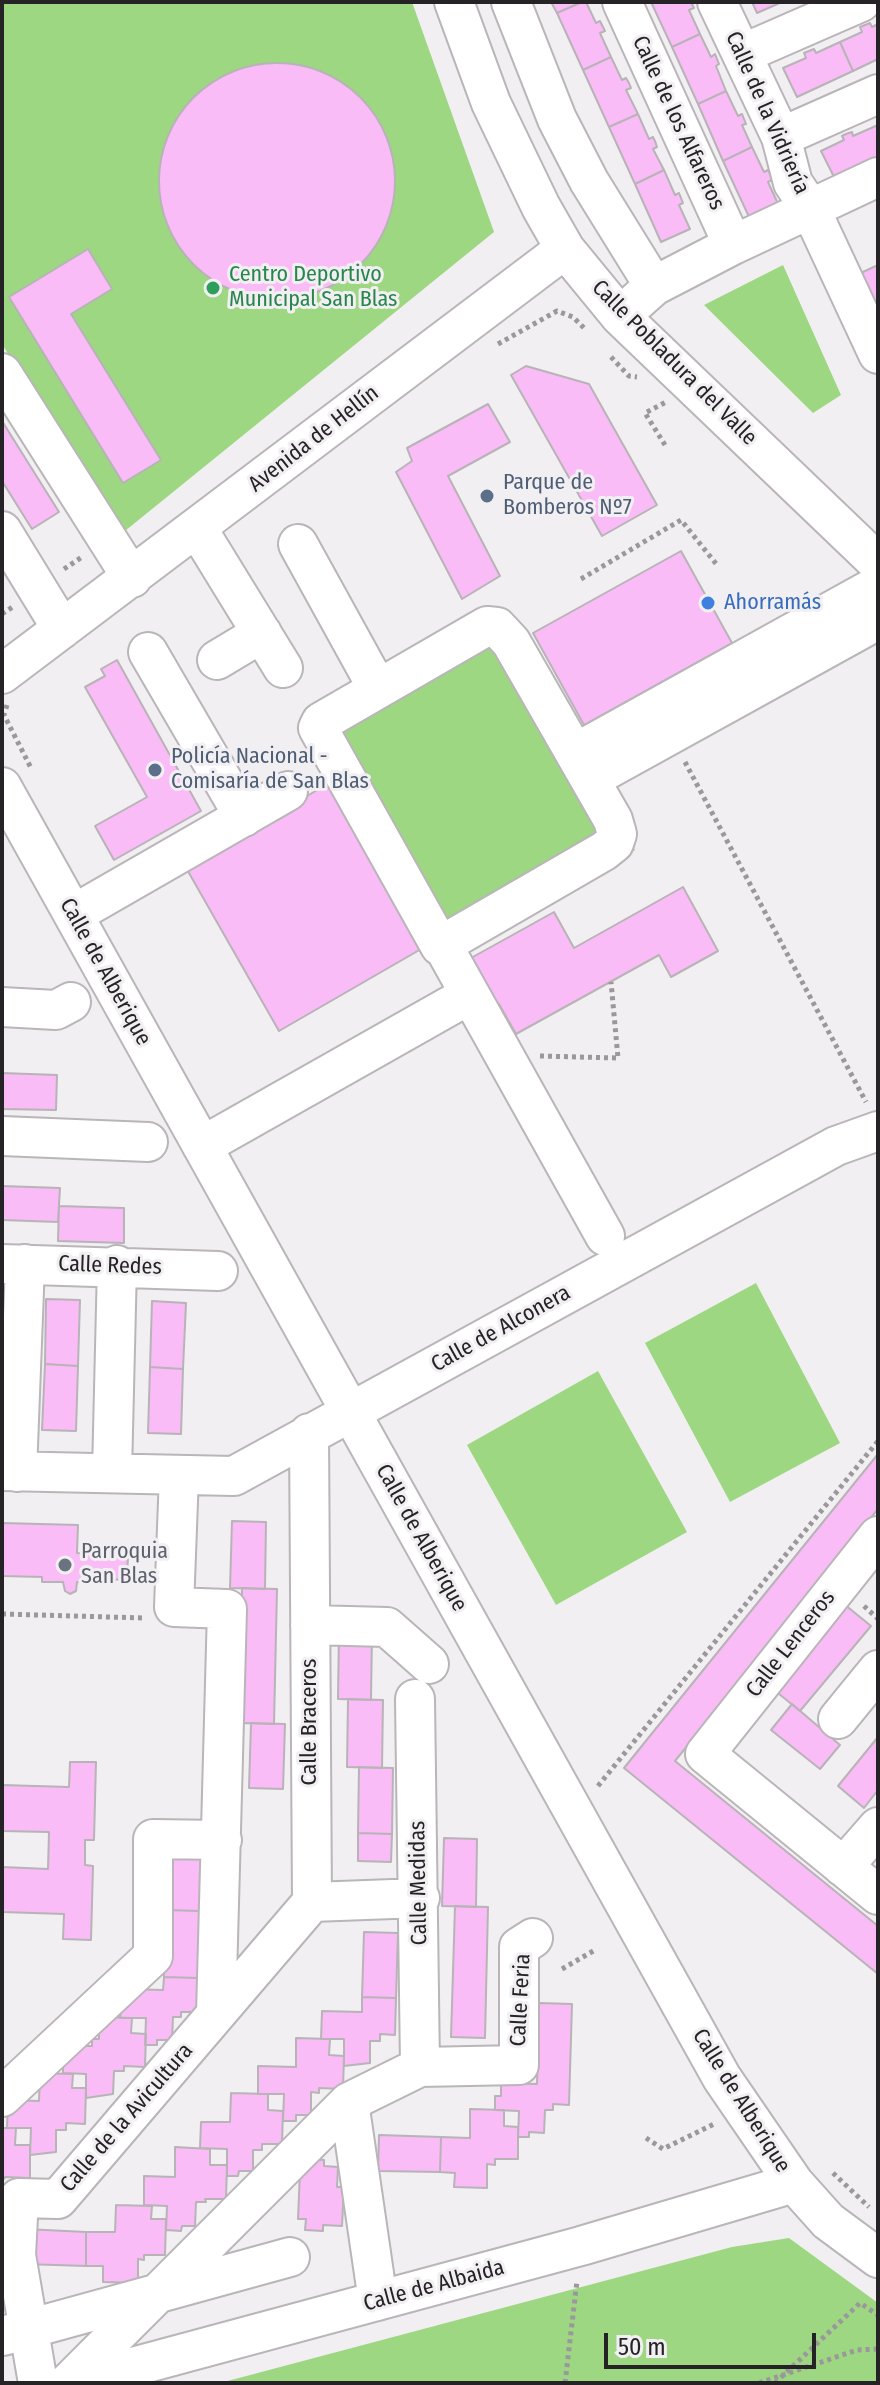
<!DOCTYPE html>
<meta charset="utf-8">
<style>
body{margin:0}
#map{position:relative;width:880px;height:2385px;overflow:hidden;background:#f2eff2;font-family:"Fira Sans Condensed",sans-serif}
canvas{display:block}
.frame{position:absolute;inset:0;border:4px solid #252325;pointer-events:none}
.scale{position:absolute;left:604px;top:2333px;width:212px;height:36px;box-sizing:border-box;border:4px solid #252325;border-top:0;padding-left:10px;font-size:24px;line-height:28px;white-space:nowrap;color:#252325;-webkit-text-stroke:6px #f2eff2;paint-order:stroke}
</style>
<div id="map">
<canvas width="880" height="2385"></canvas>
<div class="frame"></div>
<div class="scale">50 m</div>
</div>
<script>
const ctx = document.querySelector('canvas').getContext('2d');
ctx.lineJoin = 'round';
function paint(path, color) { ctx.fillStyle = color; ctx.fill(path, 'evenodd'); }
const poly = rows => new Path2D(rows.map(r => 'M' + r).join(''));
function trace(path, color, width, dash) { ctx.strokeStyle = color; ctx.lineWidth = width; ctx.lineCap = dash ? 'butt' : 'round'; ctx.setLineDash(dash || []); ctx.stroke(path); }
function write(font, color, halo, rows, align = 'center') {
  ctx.font = font + ' "Fira Sans Condensed",sans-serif'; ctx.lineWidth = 6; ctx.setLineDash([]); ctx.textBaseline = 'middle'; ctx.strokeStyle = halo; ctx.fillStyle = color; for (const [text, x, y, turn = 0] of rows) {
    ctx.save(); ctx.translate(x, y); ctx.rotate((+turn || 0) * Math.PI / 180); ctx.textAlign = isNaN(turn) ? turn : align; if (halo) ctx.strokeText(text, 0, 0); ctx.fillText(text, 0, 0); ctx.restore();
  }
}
const green = poly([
 [2,2,412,2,494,232,120,535,2,344],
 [783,265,841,395,813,413,704,305],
 [515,633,635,850,445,954,321,730],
 [756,1283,840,1443,730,1502,645,1343],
 [598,1371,687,1532,556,1605,467,1445],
 [789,2238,878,2303,878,2383,220,2383,732,2247]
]);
const building = poly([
 [551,2,582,2,557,13,551,2],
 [582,2,586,2,596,23,600,21,605,31,600,33,611,57,583,70,557,13,582,2],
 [651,2,691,2,694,8,689,10,700,34,672,47,651,2],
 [752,2,782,2,757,13,752,2],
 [870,23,872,27,878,24,878,59,853,71,840,42,862,32,860,27,870,23],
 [700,34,711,57,715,54,719,64,716,66,726,91,698,104,672,47,700,34],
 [840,42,853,71,797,97,783,68,806,58,804,53,814,49,816,53,840,42],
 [611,57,622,80,626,78,629,83,631,88,626,90,638,114,609,127,583,70,611,57],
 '159 181a118 118 0 1 1 236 0a118 118 0 1 1-236 0Z',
 [726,91,738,116,742,114,746,124,742,125,752,147,723,161,698,104,726,91],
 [638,114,649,139,653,137,655,141,657,147,653,149,664,170,635,184,609,127,638,114],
 [878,125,878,159,835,179,821,151,844,140,842,136,846,134,852,132,853,136,878,125],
 [752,147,764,172,768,170,770,174,772,180,768,182,779,206,750,219,723,161,752,147],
 [664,170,675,195,679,193,683,203,679,205,690,229,661,242,635,184,664,170],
 [88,249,112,289,71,314,161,460,123,483,9,297,88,249],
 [878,265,878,340,850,278,878,265],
 [526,366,589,384,657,505,602,536,511,375,526,366],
 [488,404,510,442,448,476,500,576,462,599,396,472,412,461,407,448,488,404],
 [2,421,59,512,32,529,2,481,2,421],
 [681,551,732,643,584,725,533,633,681,551],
 [117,660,201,811,114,860,95,826,147,797,85,687,105,676,101,669,117,660],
 [340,777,435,941,279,1031,185,866,340,777],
 [683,887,718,951,671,977,659,955,516,1034,499,1004,488,1010,462,963,554,912,574,948,683,887],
 [2,1073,57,1075,56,1110,2,1109,2,1073],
 [2,1186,60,1188,58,1222,2,1220,2,1186],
 [59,1206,124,1208,124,1243,58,1241,59,1206],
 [46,1299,80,1300,78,1366,45,1364,46,1299],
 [152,1301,186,1303,183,1369,150,1367,152,1301],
 [45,1364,78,1366,76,1431,42,1430,45,1364],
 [150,1367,183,1369,181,1434,148,1433,150,1367],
 [878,1454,878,1509,675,1761,878,1926,878,1974,624,1768,878,1454],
 [232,1521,266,1522,265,1589,230,1588,232,1521],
 [2,1523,78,1525,77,1553,128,1555,127,1579,77,1582,76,1591,70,1594,65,1591,63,1582,42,1582,42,1577,2,1576,2,1523],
 [242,1588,277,1589,274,1724,239,1723,242,1588],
 [844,1604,871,1626,800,1711,773,1689,844,1604],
 [339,1632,372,1632,371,1700,338,1699,339,1632],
 [348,1699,383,1700,382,1768,347,1767,348,1699],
 [792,1704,840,1745,820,1769,771,1730,792,1704],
 [251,1723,285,1724,283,1789,249,1788,251,1723],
 [878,1737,878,1790,864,1808,838,1786,878,1737],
 [70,1762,96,1762,94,1840,85,1840,85,1865,93,1866,91,1940,63,1939,64,1914,2,1912,2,1867,48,1869,49,1832,2,1831,2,1785,69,1787,70,1762],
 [359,1767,393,1768,392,1834,358,1833,359,1767],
 [358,1833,392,1834,391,1862,358,1861,358,1833],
 [444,1838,477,1839,476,1907,442,1906,444,1838],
 [167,1846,201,1847,200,1911,165,1910,167,1846],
 [455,1906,488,1907,485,2038,451,2037,455,1906],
 [165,1910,200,1911,198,1978,164,1977,165,1910],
 [364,1932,398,1933,396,1998,362,1997,364,1932],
 [164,1977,198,1978,197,2012,181,2012,181,2017,173,2017,172,2040,157,2040,157,2045,145,2045,146,2018,120,2018,121,2005,128,1989,163,1990,164,1977],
 [362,1997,396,1998,395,2035,380,2034,380,2041,370,2041,370,2063,344,2066,344,2039,321,2039,322,2011,362,2012,362,1997],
 [539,2003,572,2004,569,2105,553,2104,553,2110,545,2110,544,2133,529,2132,529,2137,518,2137,519,2111,495,2110,495,2096,501,2096,501,2083,537,2084,539,2003],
 [99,2017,132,2018,131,2033,146,2034,145,2067,124,2066,124,2071,114,2071,113,2094,86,2098,86,2074,63,2073,63,2060,68,2046,92,2046,92,2039,99,2039,99,2017],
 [296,2038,330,2039,329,2055,344,2056,343,2089,319,2088,319,2093,311,2092,311,2115,296,2115,296,2121,283,2121,284,2094,258,2094,258,2066,296,2067,296,2038],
 [40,2073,73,2074,72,2088,86,2088,85,2124,66,2123,66,2130,56,2130,56,2152,30,2155,31,2128,7,2128,8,2100,39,2101,40,2073],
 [231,2093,268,2094,268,2110,283,2111,282,2144,262,2144,262,2150,253,2150,253,2171,239,2171,238,2176,227,2176,227,2149,200,2148,201,2122,230,2122,231,2093],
 [470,2109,504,2110,504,2126,518,2127,518,2159,495,2159,495,2165,487,2164,487,2188,454,2187,455,2173,440,2172,441,2137,470,2138,470,2109],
 [2,2128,16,2128,15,2145,30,2145,30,2178,5,2177,2,2182,2,2128],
 [379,2135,441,2137,440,2172,378,2171,379,2135],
 [175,2147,210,2149,210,2165,227,2165,226,2199,205,2199,206,2202,196,2202,195,2226,182,2226,181,2231,166,2230,167,2206,144,2205,144,2176,175,2177,175,2147],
 [307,2159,324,2160,324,2166,338,2167,337,2187,344,2187,342,2226,323,2225,323,2231,305,2230,306,2219,298,2219,300,2171,307,2171,307,2159],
 [116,2205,152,2206,151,2219,166,2219,165,2255,144,2255,144,2260,138,2259,138,2283,103,2282,103,2266,86,2266,86,2232,115,2232,116,2205],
 [25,2229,86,2232,86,2266,24,2264,25,2229]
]);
const path = poly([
 [498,344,557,311,573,317,585,329],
 [611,357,629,376,637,377],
 [665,445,645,413,666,402],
 [64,569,82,557],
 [581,579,681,520,717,565],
 [2,614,14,606],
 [7,705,4,715,31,768],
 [685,762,866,1102],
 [540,1056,618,1058,611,982],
 [864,1606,878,1619],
 [2,1614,145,1618],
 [598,1786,878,1441],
 [562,1969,595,1950],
 [646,2138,663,2149,716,2123],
 [833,2173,869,2207],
 [565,2383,577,2281],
 [759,2383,857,2350,878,2349],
 [775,2383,860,2303,878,2315]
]);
const minor = poly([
 [454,2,491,103,541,207,565,249,620,316,878,563],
 [511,2,557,119,589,181,654,286],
 [622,2,733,245],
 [717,2,781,137,793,183,810,208,878,354],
 [742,54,861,2],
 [781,137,878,94],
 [636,302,654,286,733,245,878,177],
 [2,373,132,578],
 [197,528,283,668],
 [2,531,62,629],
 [298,544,378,689],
 [487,626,497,627,511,642,613,820,617,834,614,843,604,851,440,946,318,728,321,722,487,626],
 [148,652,244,817],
 [217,660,262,633],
 [2,674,565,249],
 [575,753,878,585],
 [590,779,878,620],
 [2,787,722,2078,794,2183,828,2221,878,2258],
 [74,914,288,791],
 [443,946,605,1236],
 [2,1007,56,1010,71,1002],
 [2,1136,148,1142],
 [202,1146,469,995],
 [2,1264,218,1271],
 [309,1433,312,1902,420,1898],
 [2,1471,234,1476,836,1146,878,1131],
 [17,1472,25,1264],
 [112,1473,117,1265],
 [179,1475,174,1607,227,1609,216,2014],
 [878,1536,705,1754,878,1895],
 [310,1625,387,1627,429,1664],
 [415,1699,420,2067],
 [838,1719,878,1670],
 [843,1867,878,1827],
 [2,2097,153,1956,153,1839,222,1840],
 [349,2102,378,2301],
 [3,2336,290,2257],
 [38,2383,16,2255,19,2198,58,2199,312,1902],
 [68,2383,349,2102,420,2067,519,2065,519,1947,533,1938],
 [73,2383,581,2246,794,2183]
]);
const markers = [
 [213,288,8,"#2e9e5b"],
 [487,496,8,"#5c6f8a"],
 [708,603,8,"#3f7fe0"],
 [155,770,8,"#5c6f8a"],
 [65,1565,8,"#6b7280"]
];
const streetNames = [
 ["Calle de la Vidriería",767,113,66],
 ["Calle de los Alfareros",678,123,65],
 ["Calle Pobladura del Valle",674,363,45],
 ["Avenida de Hellín",314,439,-38],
 ["Calle de Alberique",105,972,61],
 ["Calle Redes",110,1266,2],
 ["Calle de Alconera",501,1329,-29],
 ["Calle de Alberique",421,1538,61],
 ["Calle Lenceros",791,1644,-52],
 ["Calle Braceros",310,1722,-90],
 ["Calle Medidas",419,1883,-91],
 ["Calle Feria",521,2000,-87],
 ["Calle de Alberique",741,2101,58],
 ["Calle de la Avicultura",127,2118,-49],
 ["Calle de Albaida",434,2286,-15]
];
const leisureNames = [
 ["Centro Deportivo",229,275],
 ["Municipal San Blas",229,300]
];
const serviceNames = [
 ["Parque de",503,483],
 ["Bomberos Nº7",503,508],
 ["Policía Nacional -",171,757],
 ["Comisaría de San Blas",171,782]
];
const shopNames = [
 ["Ahorramás",724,603]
];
const worshipNames = [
 ["Parroquia",81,1552],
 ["San Blas",81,1577]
];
paint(green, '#9dd782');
paint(building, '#fabcf6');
trace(building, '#b7b3b7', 2);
trace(minor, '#b9b5b8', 42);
trace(path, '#9a989a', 5, [4, 4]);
trace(minor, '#fff', 38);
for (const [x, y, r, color] of markers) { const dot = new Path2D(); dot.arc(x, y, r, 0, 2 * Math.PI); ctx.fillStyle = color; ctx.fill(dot); trace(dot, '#f2eff2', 3); }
write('22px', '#252325', '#f2eff2', streetNames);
write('22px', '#27864d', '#f2eff2', leisureNames, 'left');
write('22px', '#4e5e75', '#f2eff2', serviceNames, 'left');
write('22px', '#366cbe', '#f2eff2', shopNames, 'left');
write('22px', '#5b616d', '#f2eff2', worshipNames, 'left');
</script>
